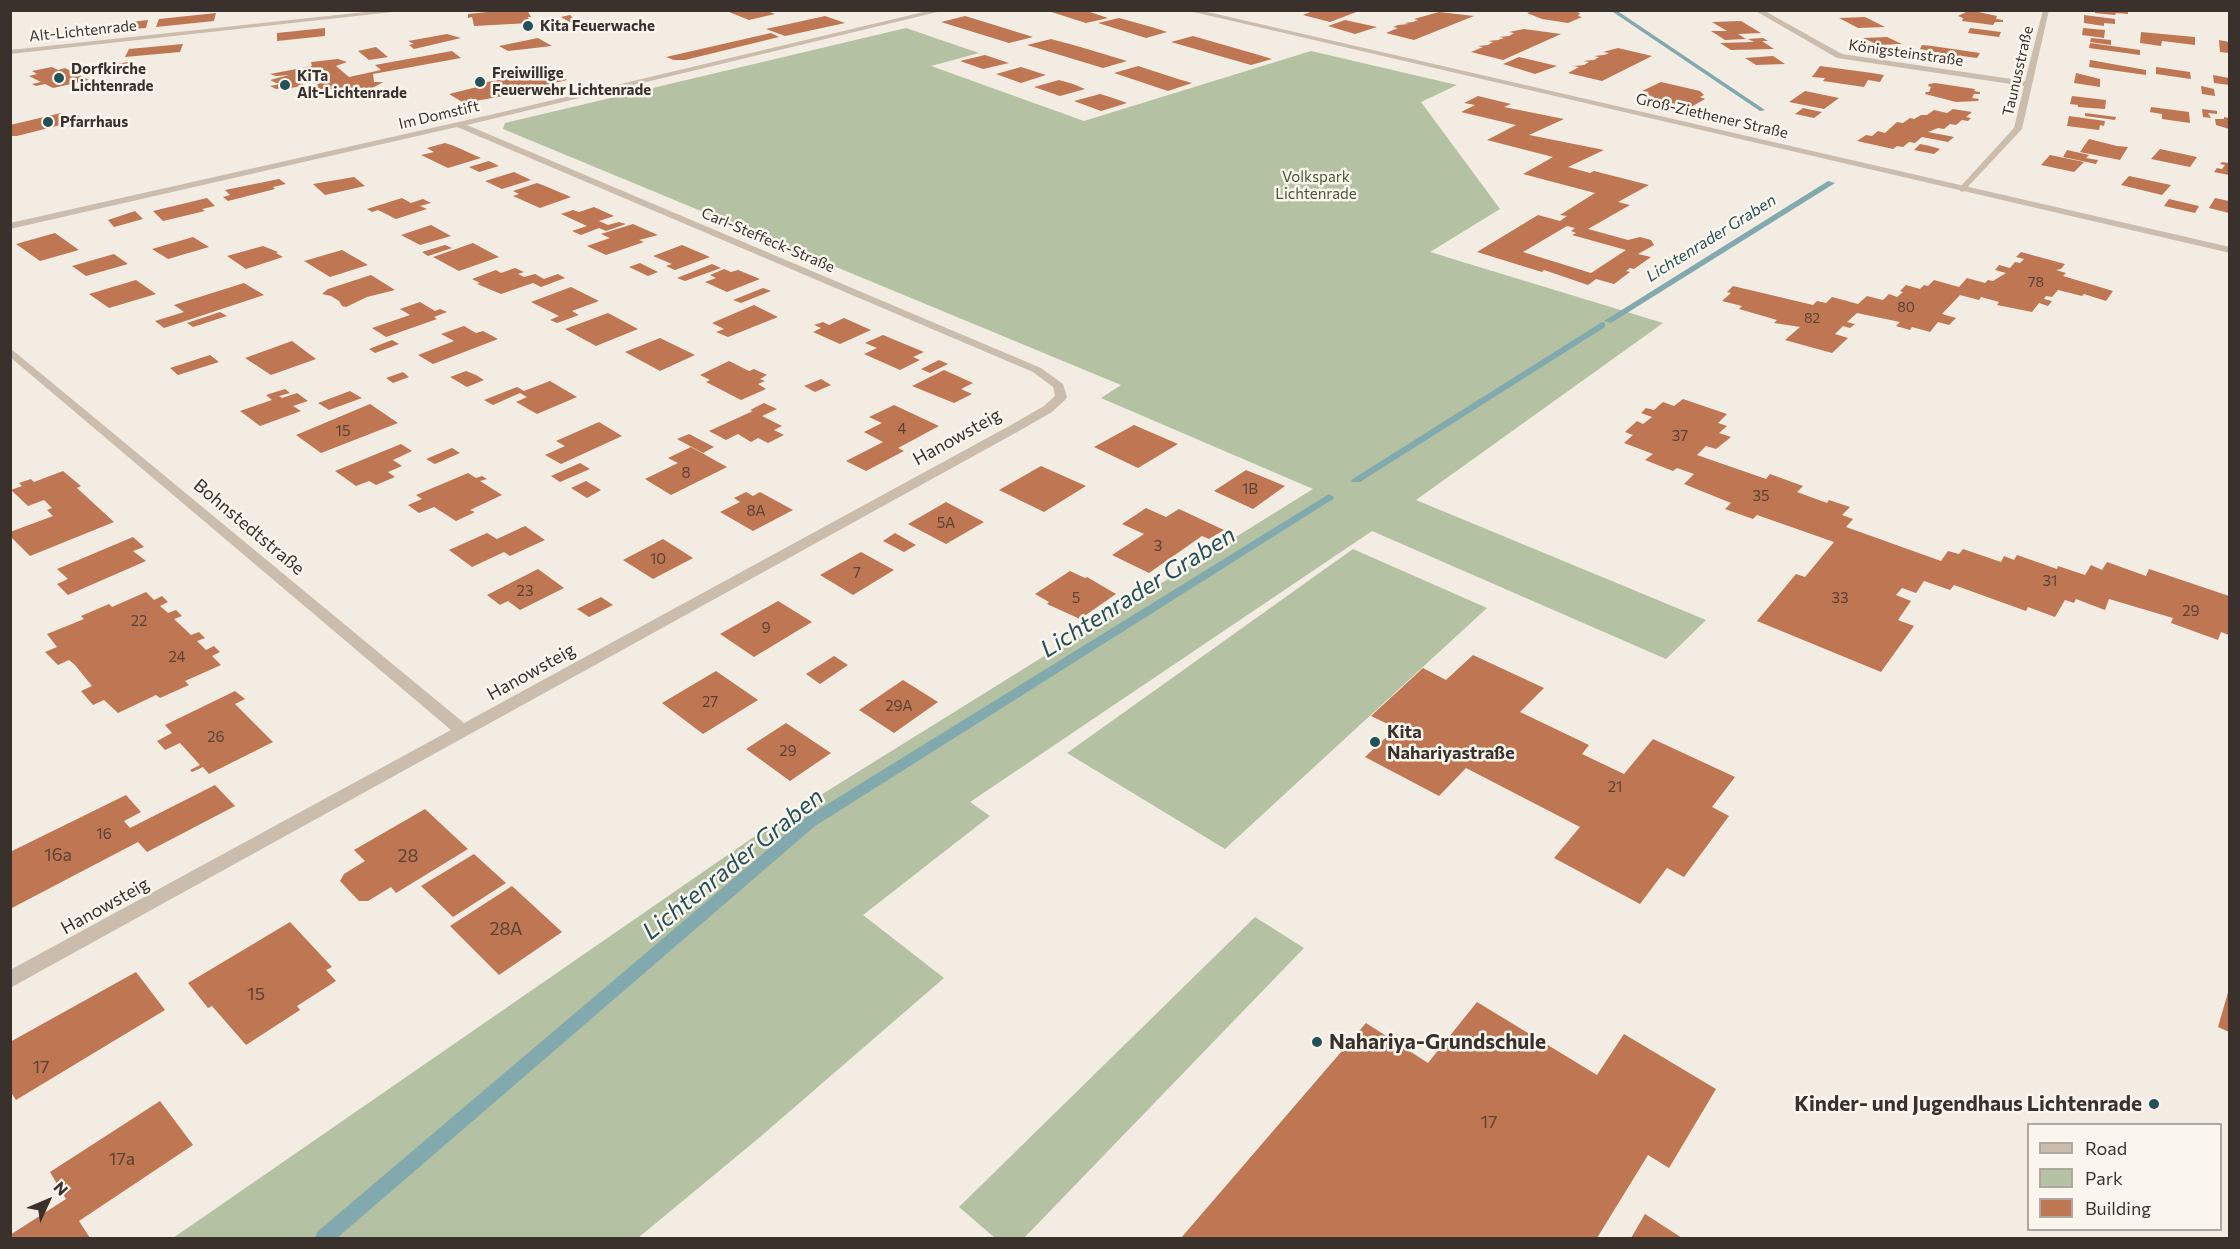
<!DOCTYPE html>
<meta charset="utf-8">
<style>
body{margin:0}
#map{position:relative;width:2240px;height:1249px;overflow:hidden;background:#f3ece2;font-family:Commissioner,sans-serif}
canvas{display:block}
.frame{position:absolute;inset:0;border:12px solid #3a312c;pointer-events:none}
.legend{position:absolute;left:2027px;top:1123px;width:195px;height:108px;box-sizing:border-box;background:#faf6ee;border:2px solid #ada7a0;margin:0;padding:8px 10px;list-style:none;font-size:18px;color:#3a312c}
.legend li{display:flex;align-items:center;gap:12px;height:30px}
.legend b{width:30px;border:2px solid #ada7a0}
.north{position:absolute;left:18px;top:1171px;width:60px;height:60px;-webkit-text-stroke:4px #faf6ee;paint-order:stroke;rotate:46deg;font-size:16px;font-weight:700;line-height:24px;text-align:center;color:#3a312c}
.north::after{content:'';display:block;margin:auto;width:21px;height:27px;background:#3a312c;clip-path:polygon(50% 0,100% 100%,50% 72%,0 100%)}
</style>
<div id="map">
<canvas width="2240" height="1249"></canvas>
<div class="frame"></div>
<ul class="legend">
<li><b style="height:8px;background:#cbbdae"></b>Road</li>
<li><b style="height:16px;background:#b4c1a2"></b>Park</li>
<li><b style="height:16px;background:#bf7653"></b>Building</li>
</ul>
<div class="north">N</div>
</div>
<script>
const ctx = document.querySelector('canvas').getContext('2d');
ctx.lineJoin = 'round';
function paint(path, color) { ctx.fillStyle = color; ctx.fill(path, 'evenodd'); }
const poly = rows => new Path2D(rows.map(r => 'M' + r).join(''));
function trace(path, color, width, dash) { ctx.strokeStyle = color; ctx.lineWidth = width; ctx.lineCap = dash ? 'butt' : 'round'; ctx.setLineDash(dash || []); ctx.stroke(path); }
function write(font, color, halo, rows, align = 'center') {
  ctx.font = font + ' Commissioner,sans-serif'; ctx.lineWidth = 5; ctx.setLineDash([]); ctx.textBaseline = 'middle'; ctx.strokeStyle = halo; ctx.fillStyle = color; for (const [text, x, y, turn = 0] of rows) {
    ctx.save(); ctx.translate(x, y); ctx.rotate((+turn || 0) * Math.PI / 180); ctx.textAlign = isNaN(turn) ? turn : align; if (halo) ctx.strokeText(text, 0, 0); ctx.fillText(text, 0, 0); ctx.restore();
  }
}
const green = poly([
 [906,28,979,53,931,66,1084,121,1311,51,1457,85,1421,102,1500,209,1430,252,1663,323,1416,500,1706,620,1666,659,1372,531,970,802,990,816,863,915,944,978,760,1137,638,1238,173,1238,758,834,1313,489,1101,398,1121,385,503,129,505,123],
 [1353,549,1487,608,1225,849,1067,753],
 [1255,917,1304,948,1024,1238,995,1238,959,1207]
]);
const stream = poly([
 [1610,10,1616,10,1765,110,1760,111,1610,10],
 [1828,181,1835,183,1611,323,1604,321,1828,181],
 [1602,322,1605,323,1605,327,1360,482,1352,482,1351,480,1602,322],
 [1329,494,1334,497,1333,499,815,826,337,1238,315,1238,317,1232,805,818,1329,494]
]);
const building = poly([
 [507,10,527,10,531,17,528,17,530,23,474,26,472,17,468,18,468,14],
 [724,10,765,10,775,14,749,20],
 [1045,10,1084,10,1108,18,1086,23],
 [1315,10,1359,10,1359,11,1330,22,1303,15],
 [1535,10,1571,10,1580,13,1578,16,1582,17,1568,23,1542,19,1527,13],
 [2095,10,2128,10,2128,14,2116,13,2115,15,2095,13],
 [1974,11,1997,16,1996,19,2003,20,2003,22,1995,22,1993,25,1962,21,1963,18,1958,16,1966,12],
 [1439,12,1474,16,1414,40,1386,33,1398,28,1393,27,1398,25,1409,24,1404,23,1413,22,1418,20,1414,19],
 [216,13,214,21,156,27,159,19],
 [570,15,578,22,583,25,576,26,561,17],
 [2084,15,2115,19,2115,24,2104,23,2104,26,2084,23],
 [825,16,845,23,785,36,766,29],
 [965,16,988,23,1033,37,1009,43,941,22],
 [1865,17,1885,27,1858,28,1839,18],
 [1119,18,1155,28,1167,32,1146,38,1098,23],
 [148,20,146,28,76,33,78,28],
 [1345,20,1377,27,1355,34,1328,26],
 [1741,21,1761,33,1738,34,1746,39,1725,40,1711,31,1727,31,1712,22],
 [325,28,325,36,277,41,277,33],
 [1970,28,2001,32,1999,37,1968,33],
 [2083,28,2105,30,2104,38,2082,35],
 [1524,29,1561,34,1503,60,1471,52,1483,47,1478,46,1488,45,1493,42,1488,41,1498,40,1504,38,1499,37,1509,36,1514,33,1509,32],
 [2141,32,2195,37,2195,45,2162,41,2161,46,2140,43],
 [771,33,779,37,685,60,674,60,666,57],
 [447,34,461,38,414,49,409,45,414,44,408,41],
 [1193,36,1259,55,1272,59,1251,65,1171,42],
 [1887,37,1902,44,1878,45,1863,38],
 [538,38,552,46,508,51,499,46],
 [1763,38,1768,41,1762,41,1774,49,1731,50,1720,43,1754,42,1748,39],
 [2091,38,2111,40,2111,45,2090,42],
 [1051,39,1077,46,1127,61,1103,68,1027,45],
 [2219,40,2229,42,2229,53,2220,52],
 [2090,43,2140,50,2140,55,2089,48],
 [183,44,180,52,125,57,129,49],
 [1922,45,1932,46,1980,53,1977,58,1962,56,1961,57,1920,49],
 [376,47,388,57,369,60,358,51],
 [1618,48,1652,56,1602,81,1568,73,1579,67,1573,66,1584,65,1589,62,1583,61,1594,60,1599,57,1594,56,1604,55,1609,53,1603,52],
 [452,51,461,58,373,74,374,82,383,82,371,89,310,89,320,83,309,81,300,83,305,85,291,88,287,87,276,89,270,86,289,82,276,83,270,80,289,75,276,76,270,74,312,66,311,62,338,59,347,62,336,66,349,77,381,70,375,65],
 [985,55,1009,63,983,69,960,61],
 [1773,56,1785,64,1756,65,1745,58],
 [1519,57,1557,66,1535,74,1503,64],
 [2090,60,2146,70,2146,75,2089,67],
 [128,62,136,70,123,72,116,64],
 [1138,66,1178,79,1192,83,1168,91,1114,73],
 [1820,66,1872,73,1884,75,1880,82,1868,80,1864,87,1823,81,1825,78,1812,77],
 [52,67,58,70,65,68,89,80,53,88,45,84,36,86,32,84,41,82,29,76,37,74,32,71],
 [1021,67,1046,75,1021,83,996,74],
 [2156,67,2190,72,2191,79,2156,74],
 [546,72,552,72,567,80,529,89,533,91,469,102,464,103,449,94,485,85,481,83],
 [2076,73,2100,79,2100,87,2074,83],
 [2213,75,2229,78,2229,85,2214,83],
 [1059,80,1073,84,1085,89,1060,96,1034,87],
 [1661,82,1700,91,1704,95,1700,97,1705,99,1691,107,1657,100,1650,98,1653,96,1645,95,1649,92,1642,91],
 [1935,83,1975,89,1974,91,1980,92,1980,94,1974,94,1972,98,1979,99,1978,101,1956,102,1925,94,1926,92,1929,92,1931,87,1928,86,1929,84],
 [2201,86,2214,89,2215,96,2202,94],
 [1805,91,1839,98,1824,109,1789,102],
 [1100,94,1113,98,1127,103,1101,111,1074,101],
 [1478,96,1511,104,1504,107,1564,119,1529,135,1604,150,1568,167,1590,173,1594,171,1649,185,1618,202,1630,205,1588,229,1628,240,1640,237,1651,240,1654,245,1638,254,1651,257,1634,269,1630,268,1626,271,1630,272,1614,284,1596,279,1588,285,1544,270,1542,272,1477,252,1538,215,1560,221,1567,216,1560,215,1595,193,1523,174,1553,157,1487,140,1516,125,1461,112,1475,105,1464,103],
 [1567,226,1575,228,1571,231,1576,233,1572,235,1626,250,1591,273,1523,252],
 [2072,96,2106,100,2105,109,2078,107,2078,105,2070,104],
 [2151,107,2189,112,2190,123,2162,119,2162,114,2150,112],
 [1803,108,1822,112,1814,118,1795,114],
 [1953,109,1972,112,1966,117,1971,118,1968,121,1962,120,1956,125,1950,124,1944,129,1938,128,1928,132,1954,137,1948,142,1922,137,1915,143,1909,142,1903,147,1897,146,1893,149,1857,141,1866,135,1872,136,1878,131,1885,133,1897,122,1903,123,1910,118,1914,119,1921,115,1927,115,1934,110,1947,113],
 [2202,109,2217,111,2217,114,2208,113,2211,118,2203,117],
 [61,113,66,116,76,114,84,119,17,136,10,136,10,125],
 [2085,113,2116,117,2115,120,2085,116],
 [2069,116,2105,121,2104,126,2100,125,2099,130,2067,126],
 [2224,117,2229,118,2229,129,2216,125,2215,119,2224,119],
 [2089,139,2117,146,2128,147,2120,160,2080,152],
 [445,143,454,146,481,158,448,168,421,155,434,152,427,148],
 [1920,144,1930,146,1940,149,1934,154,1914,150],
 [2160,149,2197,157,2190,167,2151,159],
 [2067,150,2089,155,2086,158,2098,160,2096,164,2063,157],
 [2050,155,2084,162,2074,172,2041,165],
 [489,161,499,166,479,172,469,167],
 [2222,162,2229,163,2229,175,2214,172,2217,168,2222,169,2225,165,2220,164],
 [514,172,531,180,502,189,485,181],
 [2129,176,2171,185,2162,195,2121,185],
 [354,177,365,186,325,195,313,184],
 [279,179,286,184,273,187,275,189,228,201,223,197,230,195,225,190],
 [537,183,545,186,571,197,540,208,513,196,519,194,513,191],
 [207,198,215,206,202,209,205,211,163,221,153,211],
 [402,198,411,203,423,199,431,203,420,206,427,209,396,219,378,210,372,212,367,209],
 [2215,198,2229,201,2229,213,2209,208],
 [2169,199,2199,206,2195,213,2164,206],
 [594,207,614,216,599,221,608,225,619,222,626,224,606,231,599,228,581,235,572,231,587,226,561,214,573,210,579,212],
 [135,211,143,219,114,227,108,220],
 [633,224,658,235,639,240,644,242,606,255,587,246,610,238,601,234],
 [431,225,451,236,420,245,401,235],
 [55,233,79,250,40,261,16,244],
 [193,237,209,247,168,259,152,249],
 [473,243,499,257,459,271,433,257],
 [445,245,452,248,428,256,422,252],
 [682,245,710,257,675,270,666,266,672,264,653,256],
 [263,246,278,252,276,253,283,257,246,269,227,256],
 [342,250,368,265,330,277,304,261],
 [2021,252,2065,264,2061,269,2056,270,2066,273,2063,276,2113,291,2106,301,2084,294,2082,296,2058,290,2052,297,2046,296,2044,299,2052,301,2048,306,2039,303,2032,312,1997,305,1999,302,1981,297,1979,300,1960,295,1942,314,1956,318,1949,325,1938,322,1930,332,1912,327,1910,330,1896,326,1900,322,1857,313,1847,322,1855,324,1850,328,1843,326,1835,334,1848,338,1832,353,1785,340,1800,327,1774,323,1777,320,1739,309,1742,306,1722,301,1731,293,1727,292,1733,286,1813,305,1817,301,1826,303,1832,297,1858,304,1867,296,1883,300,1889,294,1897,297,1903,292,1900,291,1906,285,1920,289,1924,285,1928,286,1934,280,1959,287,1967,278,1985,283,1988,280,1993,281,2006,273,1995,270,1999,265,2010,268,2015,262,2020,263,2024,259,2016,257],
 [114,254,128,264,86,276,72,266],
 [640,263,658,272,648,276,629,267],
 [712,264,721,268,685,281,677,278],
 [515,268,524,272,518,274,524,277,535,274,544,279,558,274,565,278,541,287,533,283,501,294,477,284,480,283,472,279,496,270,501,273],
 [724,269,731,272,738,270,760,279,727,292,705,282,716,278,710,275],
 [371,275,395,290,367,297,346,307,342,306,339,301,331,296,322,294,328,289],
 [136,280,156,294,109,308,89,294],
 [244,283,264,295,164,328,155,321,184,312,174,305],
 [571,287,599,301,572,311,579,315,557,323,550,320,559,316,531,302],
 [763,288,771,291,741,303,733,300],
 [420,302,435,311,440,309,447,312,434,317,437,319,386,337,372,328,410,315,400,309],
 [754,305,778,317,728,337,716,332,724,329,712,323],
 [220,312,227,316,193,327,187,323],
 [608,313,638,329,596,346,565,329],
 [844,318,871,330,840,344,813,332,821,328,814,325,823,322,829,325],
 [464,326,476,333,483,331,498,339,433,364,418,355,454,341,441,334],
 [883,335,924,352,913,357,920,360,900,370,864,354,877,348,865,343],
 [660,338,695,355,660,371,625,352],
 [392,340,399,344,375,353,369,349],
 [292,341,316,359,271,375,245,358],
 [210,355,219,362,178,375,170,368],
 [939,360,948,364,930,373,921,369],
 [729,361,749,371,754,369,767,375,760,379,765,381,758,384,766,389,741,400,706,382,710,380,700,375],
 [944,370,973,383,961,389,972,394,954,403,912,386],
 [466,371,476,375,484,380,467,387,450,377],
 [403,372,409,377,393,383,386,378],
 [821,379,831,385,815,392,804,386],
 [550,381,577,397,537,414,516,402,527,397,520,393,493,405,484,400,517,387,524,391],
 [285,389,290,393,279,396,282,398,297,393,308,401,293,406,301,411,260,426,240,411,272,400,266,395],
 [350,391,362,398,329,410,318,403],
 [1683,399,1727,414,1718,423,1727,426,1719,433,1731,437,1716,449,1706,446,1697,455,1766,479,1770,474,1803,486,1797,492,1827,503,1829,500,1850,507,1842,515,1853,519,1846,527,1941,561,1948,551,1959,554,1963,549,2001,562,2004,556,2014,560,2017,555,2057,569,2058,566,2085,575,2091,565,2102,570,2107,562,2146,576,2149,569,2229,596,2229,635,2221,632,2218,640,2171,623,2173,618,2109,599,2105,610,2076,599,2074,603,2065,600,2055,617,2028,607,2026,611,1954,585,1950,590,1924,581,1916,593,1902,588,1896,595,1911,601,1898,620,1914,626,1881,672,1757,621,1796,574,1805,577,1834,542,1757,515,1753,519,1725,509,1731,503,1684,484,1694,474,1677,468,1673,471,1645,460,1653,454,1624,443,1633,435,1625,432,1637,421,1643,424,1652,417,1641,413,1646,408,1654,410,1663,402,1674,406],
 [764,403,777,409,762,416,782,426,774,430,784,435,768,443,758,438,751,442,738,434,726,440,709,431,753,411,750,410],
 [370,404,398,423,321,453,296,435],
 [894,405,939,426,898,448,904,451,866,471,846,461,883,442,864,432,882,423,869,417],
 [599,422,622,436,561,464,545,455,565,446,556,441],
 [1134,425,1178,444,1138,468,1094,447],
 [689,434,714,447,703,453,677,439],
 [401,444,412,451,393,460,402,466,388,472,395,477,376,485,369,481,356,486,335,471],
 [691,447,727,467,671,495,645,479,678,463,668,458],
 [452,448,460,453,435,464,426,459],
 [580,463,590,469,560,482,551,476],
 [1041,466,1086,486,1044,512,999,490],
 [1246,470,1285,486,1253,509,1214,491],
 [63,471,81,486,77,488,114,522,30,556,10,536,10,532,53,516,47,510,52,508,44,500,28,506,11,490,22,486,19,483,31,479,34,482],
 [468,473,476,478,482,476,487,479,480,481,502,495,470,510,475,512,456,521,434,507,419,513,408,505,422,499,416,495],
 [586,481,601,490,587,498,571,488],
 [746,492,753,496,760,492,793,510,753,531,720,512,740,502,734,498],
 [946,502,984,522,946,544,908,524],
 [1146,508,1166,517,1179,509,1224,530,1209,539,1202,536,1149,573,1112,555,1144,534,1122,524],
 [525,526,545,540,510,556,504,552,472,567,449,550,487,533,497,539],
 [895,533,916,545,904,552,883,541],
 [133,537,144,547,133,551,146,561,68,595,57,584,68,579,57,569],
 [663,539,693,558,653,579,623,560],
 [861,552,894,570,853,595,820,575],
 [538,569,564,588,520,610,508,601,500,605,487,595],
 [1070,571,1085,578,1087,577,1116,594,1080,619,1047,604,1049,602,1035,594],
 [146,592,154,600,162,596,168,602,160,606,168,613,176,610,182,616,174,619,191,635,199,632,205,638,197,641,206,650,214,646,220,652,212,656,221,665,185,681,189,685,160,698,156,695,118,713,104,700,93,705,81,691,92,686,75,665,69,660,58,665,45,652,57,647,47,634,84,619,81,616,109,604,112,607],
 [601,597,613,605,589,617,577,609],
 [778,601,812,622,754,657,720,634],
 [1473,655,1544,688,1520,712,1589,745,1582,754,1624,774,1653,739,1735,777,1712,807,1729,816,1684,877,1667,868,1640,904,1554,858,1580,827,1466,768,1439,796,1365,757,1396,728,1371,716,1423,668,1446,680],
 [834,656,848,665,820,684,806,674],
 [716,671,758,700,703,734,662,703],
 [903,680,938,702,894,733,859,710],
 [235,691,245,699,235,704,273,742,209,774,203,767,192,772,190,770,200,765,180,743,165,750,157,741,172,733,165,725],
 [786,723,831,753,790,781,746,749],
 [215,785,235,806,147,852,138,842,10,909,10,852,126,795,141,812,124,821,130,828],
 [425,809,468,849,396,893,391,887,368,901,359,901,340,881,344,874,365,861,354,850],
 [474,854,506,883,453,917,421,886],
 [512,886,562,932,499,975,450,926],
 [290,922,332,967,326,970,336,981,297,1006,300,1010,246,1045,212,1006,208,1008,188,983],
 [136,972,165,1010,16,1100,10,1091,10,1042],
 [2229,989,2229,1032,2218,1027],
 [1477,1002,1597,1075,1624,1034,1716,1089,1669,1168,1648,1155,1597,1238,1181,1238,1366,1023,1428,1063],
 [160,1101,193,1145,79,1221,90,1238,10,1238,10,1235,66,1199,50,1172],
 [1645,1214,1682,1238,1631,1238]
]);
const minor = poly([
 [384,10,411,10,10,54,10,50,384,10],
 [932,10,946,10,467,125,1041,368,1063,384,1067,397,1065,400,1052,412,1019,431,10,988,10,970,451,730,10,357,10,348,464,723,1011,425,1044,406,1055,396,1053,387,1033,372,457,127,10,229,10,223,494,114,932,10],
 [1754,10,1763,10,1842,54,2025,81,2043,10,2049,10,2022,129,1963,192,1960,191,1960,187,2014,128,2024,86,1837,58,1754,10]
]);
const tertiary = poly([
 [1185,10,1199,10,2230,247,2230,253,1185,10]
]);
const markers = [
 [528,26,6,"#235159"],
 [59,78,6,"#235159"],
 [480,82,6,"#235159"],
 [285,85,6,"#235159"],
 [48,122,6,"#235159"],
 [1375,742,6,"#235159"],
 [1317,1042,6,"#235159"],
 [2154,1104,6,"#235159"]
];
const farNumbernames = [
 ["78",2036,282],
 ["80",1906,307],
 ["82",1812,318]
];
const farPoinames = [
 ["Kita Feuerwache",540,26],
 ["Dorfkirche",71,69],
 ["Lichtenrade",71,86],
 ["Freiwillige",492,73],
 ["Feuerwehr Lichtenrade",492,90],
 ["KiTa",297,76],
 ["Alt-Lichtenrade",297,93],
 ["Pfarrhaus",60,122]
];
const farStreetnames = [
 ["Alt-Lichtenrade",83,31,-6],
 ["Königsteinstraße",1906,53,8],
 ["Taunusstraße",2018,71,-77],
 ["Im Domstift",439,115,-13],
 ["Groß-Ziethener Straße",1712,116,13],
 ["Carl-Steffeck-Straße",768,240,23]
];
const farParknames = [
 ["Volkspark",1316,177],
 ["Lichtenrade",1316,194]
];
const numberNames = [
 ["4",902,429],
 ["15",343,431],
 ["37",1680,436],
 ["8",686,473],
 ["1B",1250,489],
 ["35",1761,496],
 ["8A",756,511],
 ["5A",946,523],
 ["3",1158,546],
 ["10",658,559],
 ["7",857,573],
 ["31",2050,581],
 ["23",525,591],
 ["5",1076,598],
 ["33",1840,598],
 ["29",2191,611],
 ["22",139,621],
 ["9",766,628],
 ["24",177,657],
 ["27",710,702],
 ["29A",899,706],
 ["26",216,737],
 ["29",788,751],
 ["21",1615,787],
 ["16",104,834]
];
const farWaternames = [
 ["Lichtenrader Graben",1711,238,-32]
];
const streetNames = [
 ["Hanowsteig",957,437,-29],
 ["Bohnstedtstraße",249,527,40],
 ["Hanowsteig",531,672,-29],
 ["Hanowsteig",105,906,-29]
];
const poiNames = [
 ["Kita",1387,732],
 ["Nahariyastraße",1387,753]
];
const nearNumbernames = [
 ["16a",58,855],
 ["28",408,856],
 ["28A",506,929],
 ["15",256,994],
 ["17",41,1067],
 ["17",1489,1122],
 ["17a",122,1159]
];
const nearPoinames = [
 ["Nahariya-Grundschule",1329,1042],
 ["Kinder- und Jugendhaus Lichtenrade",2142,1104,"right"]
];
const nearWaternames = [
 ["Lichtenrader Graben",1138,592,-32],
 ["Lichtenrader Graben",733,864,-39]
];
paint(green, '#b4c1a2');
paint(stream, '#82a9ae');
paint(building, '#bf7653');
paint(minor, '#cbbdae');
paint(tertiary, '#cbbdae');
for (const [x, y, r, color] of markers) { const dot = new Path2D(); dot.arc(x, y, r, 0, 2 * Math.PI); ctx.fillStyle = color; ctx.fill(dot); trace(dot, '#faf6ee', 2); }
write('14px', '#5b4236', null, farNumbernames);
write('bold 15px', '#3a312c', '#faf6ee', farPoinames, 'left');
write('15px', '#3a312c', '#faf6ee', farStreetnames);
write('15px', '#465731', '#faf6ee', farParknames);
write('15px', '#5b4236', null, numberNames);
write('italic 16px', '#235159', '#faf6ee', farWaternames);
write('18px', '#3a312c', '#faf6ee', streetNames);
write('bold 18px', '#3a312c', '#faf6ee', poiNames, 'left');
write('18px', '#5b4236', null, nearNumbernames);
write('bold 21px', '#3a312c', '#faf6ee', nearPoinames, 'left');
write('italic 24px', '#235159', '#faf6ee', nearWaternames);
</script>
